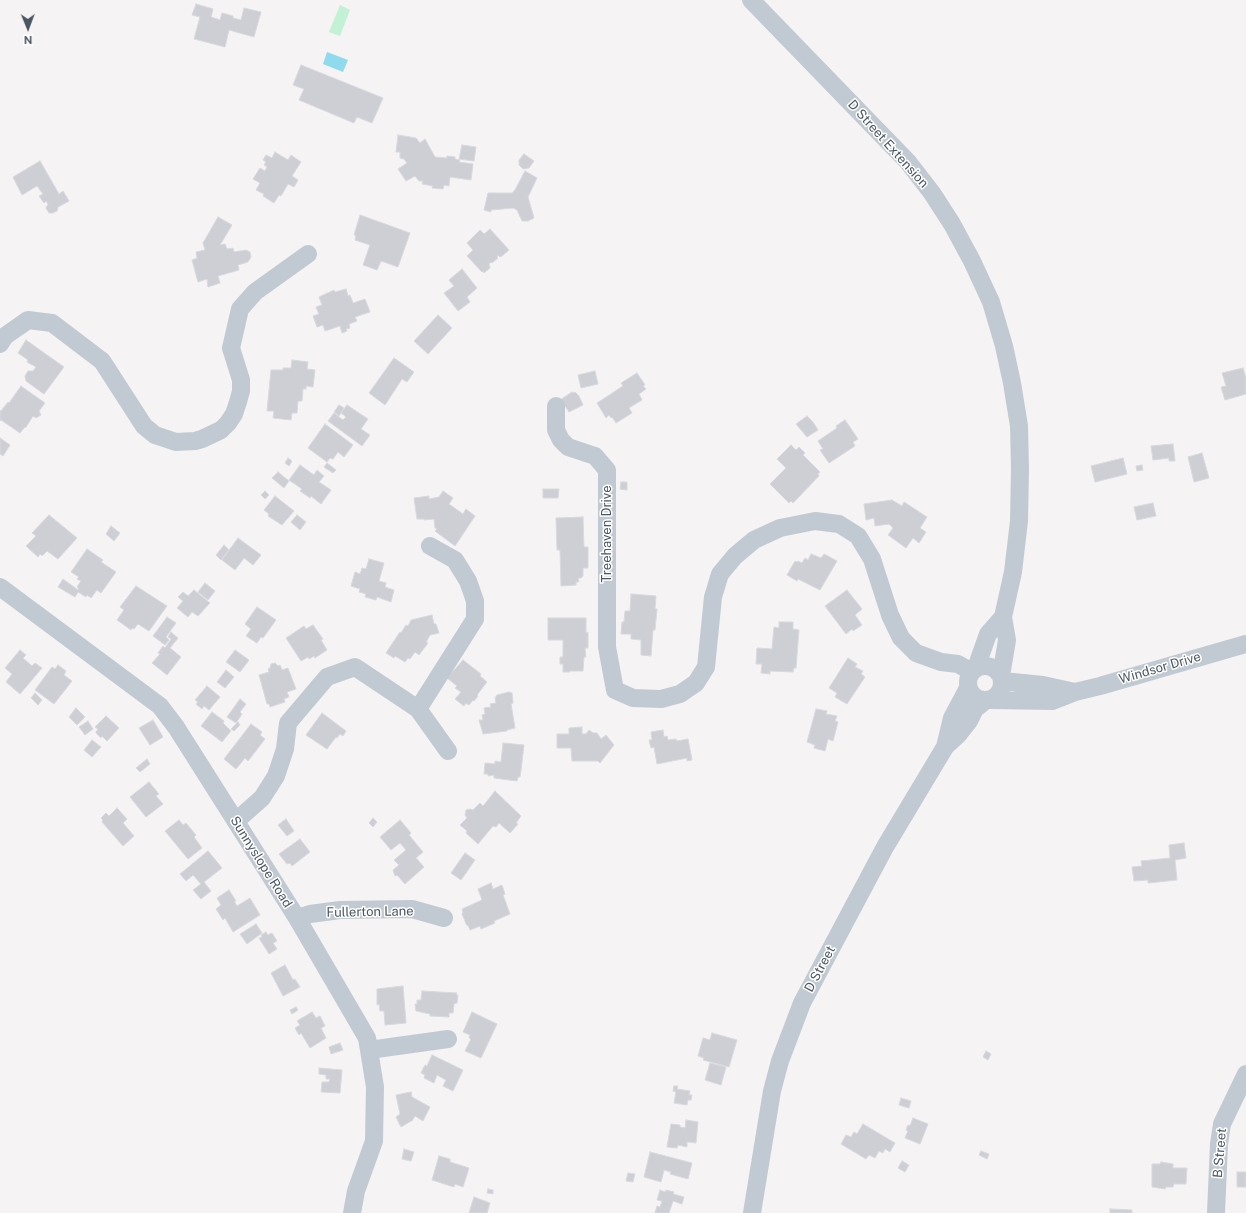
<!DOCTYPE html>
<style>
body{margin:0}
#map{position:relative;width:1246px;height:1213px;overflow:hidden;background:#f5f3f3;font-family:"Public Sans",sans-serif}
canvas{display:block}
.north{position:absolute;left:8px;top:8px;width:40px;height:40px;-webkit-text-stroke:3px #fff;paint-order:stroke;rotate:179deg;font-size:11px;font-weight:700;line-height:16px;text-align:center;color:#4a5661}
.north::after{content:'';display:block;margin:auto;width:14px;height:18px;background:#4a5661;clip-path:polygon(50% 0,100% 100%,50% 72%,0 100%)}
</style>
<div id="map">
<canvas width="1246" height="1213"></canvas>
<div class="north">N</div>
</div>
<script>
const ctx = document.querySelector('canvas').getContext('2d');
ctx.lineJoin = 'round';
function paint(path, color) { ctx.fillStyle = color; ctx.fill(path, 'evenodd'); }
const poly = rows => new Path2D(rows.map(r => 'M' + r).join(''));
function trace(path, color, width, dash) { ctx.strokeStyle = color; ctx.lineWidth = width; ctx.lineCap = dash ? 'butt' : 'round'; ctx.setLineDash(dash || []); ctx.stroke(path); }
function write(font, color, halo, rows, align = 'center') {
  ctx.font = font + ' "Public Sans",sans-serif'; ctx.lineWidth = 3; ctx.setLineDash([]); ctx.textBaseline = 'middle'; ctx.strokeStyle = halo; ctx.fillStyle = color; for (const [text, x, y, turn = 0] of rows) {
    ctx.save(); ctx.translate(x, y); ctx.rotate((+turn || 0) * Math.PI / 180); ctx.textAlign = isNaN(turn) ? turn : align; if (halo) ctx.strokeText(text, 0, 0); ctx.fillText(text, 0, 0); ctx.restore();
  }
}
const green = poly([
 [340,5,350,10,340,36,329,32]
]);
const water = poly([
 [327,52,348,60,343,72,323,64]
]);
const building = poly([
 [196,4,213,9,211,17,220,20,222,13,233,16,233,18,241,20,244,8,261,12,254,37,229,30,225,47,194,39,200,17,192,15,196,4],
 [301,65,383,98,372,123,357,117,354,123,299,100,304,89,293,85,301,65],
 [398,135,416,138,420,143,425,139,435,157,447,158,447,156,455,157,455,159,460,160,459,162,473,164,471,180,450,177,449,186,444,185,443,189,432,188,433,186,422,184,423,181,419,181,415,176,406,181,398,169,407,163,404,159,400,158,400,152,396,152,398,135],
 [462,145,476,147,474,161,459,159,462,145],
 [275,152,288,160,291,155,301,162,292,176,298,180,294,187,288,184,281,196,279,195,274,203,263,196,264,194,256,190,260,183,253,179,260,168,265,171,267,167,264,165,266,162,263,160,266,155,272,158,275,152],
 [524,154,534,161,529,168,523,169,519,165,519,160,524,154],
 [40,161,59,194,63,191,69,201,58,207,57,211,53,213,49,213,46,208,48,204,46,201,44,203,39,196,43,194,37,186,22,195,13,177,40,161],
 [525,171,537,178,528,197,534,218,528,221,522,221,517,210,513,208,491,210,491,212,484,210,488,193,512,193,515,190,525,171],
 [360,215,410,233,398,267,381,261,377,270,363,265,370,245,355,240,356,236,354,235,360,215],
 [218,217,232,225,220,245,225,244,227,249,233,248,234,252,246,250,250,252,251,257,248,262,238,265,239,270,218,276,220,283,208,287,207,279,198,282,192,260,197,258,196,252,205,250,203,243,218,217],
 [490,229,509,250,502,256,500,257,498,255,497,257,498,258,492,263,491,262,489,264,490,268,484,273,483,271,482,272,467,256,473,250,467,243,480,230,484,234,490,229],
 [462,269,477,288,467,297,470,302,458,311,444,293,454,286,449,280,462,269],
 [346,289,348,296,350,295,353,303,365,299,370,312,355,317,357,321,349,324,350,328,346,329,347,331,342,333,340,326,325,331,323,325,317,327,313,316,319,314,316,307,322,305,319,297,334,290,335,292,346,289],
 [438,315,452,328,428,354,414,341,438,315],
 [26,340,64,367,44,394,26,381,25,376,28,371,33,371,36,367,27,362,28,360,18,353,26,340],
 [394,358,414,372,407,382,402,379,385,405,369,393,394,358],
 [292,360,308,362,307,369,315,370,313,387,306,386,306,389,303,389,302,401,298,401,297,413,292,413,291,420,273,418,274,411,267,411,271,370,283,370,283,368,291,368,292,360],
 [1243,368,1246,378,1246,394,1225,400,1221,387,1226,386,1222,373,1243,368],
 [595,371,598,384,581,388,578,375,595,371],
 [637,373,645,385,643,386,646,389,639,394,642,400,629,408,632,413,616,423,612,417,611,418,609,415,606,418,597,403,623,386,621,383,637,373],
 [21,386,45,403,39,411,41,415,36,418,33,416,26,427,24,428,20,433,1,420,0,421,0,410,1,411,8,402,9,403,21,386],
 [572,392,573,393,575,392,579,396,583,405,569,412,565,406,560,400,572,392],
 [339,405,344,408,339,416,334,412,339,405],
 [347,405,368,419,361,429,370,435,362,446,328,421,334,413,343,420,346,417,341,413,347,405],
 [807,416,813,422,818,430,807,437,796,424,807,416],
 [845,420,858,439,853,442,855,446,829,463,820,450,823,449,818,441,837,428,836,426,845,420],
 [325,424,353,445,344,457,338,452,333,459,330,458,327,462,308,448,325,424],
 [0,438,10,445,3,456,0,454,0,438],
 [1173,444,1175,461,1169,461,1169,458,1153,460,1151,446,1173,444],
 [791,445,796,450,799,447,805,453,803,455,820,472,818,474,819,476,793,503,791,501,789,503,770,484,786,468,777,459,791,445],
 [1202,453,1209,478,1194,482,1188,457,1202,453],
 [288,458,292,461,289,466,285,463,288,458],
 [1123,458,1127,474,1095,482,1091,466,1123,458],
 [327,463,336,470,333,473,324,467,327,463],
 [300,465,314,475,317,470,324,476,319,482,331,490,321,504,311,496,310,498,300,491,302,489,289,480,300,465],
 [1142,465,1143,470,1137,471,1136,466,1142,465],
 [278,472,289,481,284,488,272,478,278,472],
 [621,482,627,482,627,490,620,489,621,482],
 [543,489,559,489,558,498,543,498,543,489],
 [265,491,269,495,265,499,261,495,265,491],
 [443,491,453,498,449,504,463,514,466,509,475,516,455,546,435,531,437,529,435,528,434,519,424,520,424,519,417,519,414,498,429,496,429,499,439,497,443,491],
 [275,496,294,511,282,525,268,516,269,514,264,510,275,496],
 [892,500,902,506,904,502,927,517,920,528,926,532,919,543,913,538,906,548,888,535,893,528,889,524,875,526,874,518,866,520,864,504,892,500],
 [1153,503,1156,516,1137,520,1134,507,1153,503],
 [49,515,77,538,58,559,47,551,42,556,40,554,38,557,26,546,36,536,32,533,49,515],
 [297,515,306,522,300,530,291,522,297,515],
 [583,517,584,547,588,547,588,568,583,568,583,576,581,578,578,578,579,582,576,582,576,585,561,586,560,550,557,550,556,518,583,517],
 [111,526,120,533,114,541,106,534,111,526],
 [238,538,261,555,253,565,244,558,235,570,222,560,238,538],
 [224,545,229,550,221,560,216,555,224,545],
 [87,549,103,560,101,562,116,572,101,593,97,590,91,598,87,595,86,597,78,592,75,597,58,587,63,579,78,590,79,589,77,587,81,581,77,579,79,577,71,572,87,549],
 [811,554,821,558,824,554,837,561,820,590,798,579,797,581,787,575,795,561,797,562,798,561,802,563,805,558,808,560,811,554],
 [369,559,384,563,379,581,386,583,385,587,394,590,391,602,377,597,376,600,365,597,366,594,359,592,360,589,351,586,355,572,360,574,362,568,366,569,369,559],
 [205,583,215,591,208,600,198,592,205,583],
 [136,586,167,606,149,631,138,624,134,629,132,628,131,630,117,620,124,610,120,607,136,586],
 [194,590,210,603,198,616,192,612,188,617,177,608,183,601,178,597,183,592,188,596,194,590],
 [847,590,862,609,855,615,862,625,853,631,852,629,846,634,825,606,847,590],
 [631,594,656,596,655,609,657,609,655,630,653,630,651,656,641,655,641,640,631,639,631,634,621,634,622,622,624,622,625,611,630,611,631,594],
 [257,607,276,620,263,638,261,637,257,643,246,636,251,629,245,624,257,607],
 [432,615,434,624,436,624,439,633,430,635,426,642,428,643,419,655,415,652,410,659,408,658,405,662,395,656,394,658,386,653,400,632,401,633,406,625,408,626,411,620,432,615],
 [167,617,176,623,166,637,169,640,165,645,153,636,167,617],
 [548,618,586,618,586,633,588,632,588,648,585,648,586,657,584,657,583,671,570,671,570,672,563,672,563,664,560,664,560,657,563,657,563,640,548,640,548,618],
 [779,622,793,622,793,629,799,630,796,668,794,668,793,672,770,671,770,674,761,673,762,664,756,664,757,648,772,649,774,627,779,628,779,622],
 [313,625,323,639,321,640,327,650,315,658,314,656,309,659,308,657,301,661,286,638,304,626,306,629,313,625],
 [171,632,178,638,170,648,181,657,167,675,152,663,160,654,158,653,163,646,165,648,171,639,168,637,171,632],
 [20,650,26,655,23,658,32,666,35,663,42,668,20,694,6,682,12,674,5,668,20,650],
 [235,650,249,660,240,672,226,662,235,650],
 [848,658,857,664,855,667,863,671,861,674,865,677,847,704,835,697,837,693,829,688,848,658],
 [463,660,481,674,480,676,487,682,477,695,478,696,474,701,473,700,469,705,466,703,464,706,455,699,461,692,455,688,457,686,447,678,463,660],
 [275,663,278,666,280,665,282,670,288,668,296,689,287,692,289,697,284,699,285,702,270,707,269,704,267,704,259,675,269,672,268,669,270,668,271,664,275,663],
 [58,665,66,671,64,675,72,681,54,704,35,690,52,667,55,669,58,665],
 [226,670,234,677,225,688,217,682,226,670],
 [207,686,220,697,209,710,204,706,202,709,196,704,198,702,195,700,207,686],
 [509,692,512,693,513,703,511,704,515,728,507,730,507,731,483,734,479,720,483,720,482,715,485,714,484,708,491,707,490,704,496,703,495,698,497,695,509,692],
 [35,693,42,700,38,705,31,698,35,693],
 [240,699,246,704,240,712,242,714,236,723,227,717,240,699],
 [76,708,85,717,77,725,69,717,76,708],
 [816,709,827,711,826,714,837,716,835,721,838,722,833,741,828,739,825,751,814,748,815,745,807,742,816,709],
 [212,712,224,721,223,723,231,731,222,742,201,726,212,712],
 [322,713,346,731,343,736,340,734,337,738,336,737,327,749,306,735,322,713],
 [106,716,119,728,107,741,102,736,101,738,96,733,96,732,98,729,95,727,106,716],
 [153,720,163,737,150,745,139,728,153,720],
 [88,721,93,729,85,735,79,727,88,721],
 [238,722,240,725,234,731,231,729,238,722],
 [251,724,262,732,260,735,265,739,248,761,245,758,236,769,224,759,251,724],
 [582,727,582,734,586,734,589,730,593,733,597,733,601,739,606,735,614,745,600,763,598,761,572,761,571,748,557,748,557,734,569,734,569,728,582,727],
 [663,730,664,737,667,736,668,740,676,739,677,741,688,739,692,760,687,761,687,758,657,764,654,747,651,748,649,740,652,740,651,732,663,730],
 [92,740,101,747,92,757,84,750,92,740],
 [503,743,524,745,521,770,520,777,518,777,517,781,494,778,494,775,488,776,488,774,484,774,485,763,495,764,495,761,501,762,503,743],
 [147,759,150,764,140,772,136,768,147,759],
 [149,782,159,794,156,796,163,804,146,817,130,797,149,782],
 [495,791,521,816,516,823,518,824,510,833,499,823,496,827,493,826,478,844,466,833,467,831,460,825,467,818,465,815,466,810,470,809,473,810,480,803,483,806,495,791],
 [117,808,127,819,123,823,134,836,123,846,102,822,103,820,101,818,106,813,109,816,117,808],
 [373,818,377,822,373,827,369,823,373,818],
 [286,819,294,831,287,836,278,825,286,819],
 [179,820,183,825,186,823,196,835,194,837,202,848,188,859,165,831,179,820],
 [400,820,411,833,409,835,423,852,416,858,424,867,405,884,397,875,395,876,393,870,399,865,394,860,406,850,400,843,391,850,380,837,400,820],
 [300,839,310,852,292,866,290,863,287,864,279,854,300,839],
 [1184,843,1186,858,1175,860,1177,880,1148,883,1148,880,1134,881,1132,867,1142,866,1141,861,1170,858,1169,845,1184,843],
 [208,851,222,868,204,882,211,891,201,899,193,890,201,884,193,875,186,881,180,874,208,851],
 [465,853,475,860,461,880,451,873,465,853],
 [491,883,493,889,502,885,505,894,503,895,510,914,494,921,495,923,481,929,480,926,470,930,468,925,467,926,462,914,463,913,462,909,482,900,478,889,491,883],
 [229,890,236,901,234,901,237,906,250,898,260,915,233,932,225,918,223,920,216,909,221,905,217,898,229,890],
 [256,924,262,933,247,944,240,934,256,924],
 [266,932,268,935,272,933,277,941,273,943,277,949,269,954,259,938,262,937,261,935,266,932],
 [285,965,293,980,295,979,300,987,283,996,271,973,285,965],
 [403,986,406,1023,385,1025,384,1011,380,1011,379,1004,377,1005,377,989,403,986],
 [422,991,457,993,456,995,458,995,457,1003,454,1004,453,1013,449,1013,449,1017,430,1016,430,1014,416,1011,415,1004,417,1004,417,1000,421,1000,422,991],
 [296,1007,298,1010,292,1014,290,1010,296,1007],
 [312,1012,316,1018,320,1016,325,1026,321,1028,326,1038,310,1048,301,1033,299,1035,295,1028,300,1025,297,1021,312,1012],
 [472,1012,497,1024,481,1058,465,1051,471,1039,469,1038,470,1035,463,1032,472,1012],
 [712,1033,737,1040,729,1067,703,1060,704,1058,698,1056,703,1038,710,1040,712,1033],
 [340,1043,343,1050,331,1054,329,1047,340,1043],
 [986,1051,991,1054,988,1060,983,1057,986,1051],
 [432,1055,463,1070,453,1091,443,1086,446,1080,437,1075,434,1083,424,1078,425,1075,421,1073,425,1065,427,1066,432,1055],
 [710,1063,726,1067,721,1085,705,1080,710,1063],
 [319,1068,342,1070,340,1093,321,1092,322,1082,329,1082,330,1079,326,1079,326,1075,319,1074,319,1068],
 [674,1086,678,1086,677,1089,690,1091,689,1095,692,1095,691,1100,688,1100,687,1105,674,1103,676,1092,673,1091,674,1086],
 [411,1092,412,1097,430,1107,423,1121,415,1116,412,1121,411,1121,401,1127,396,1117,400,1114,396,1095,411,1092],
 [901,1098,911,1101,909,1108,899,1105,901,1098],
 [913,1118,928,1124,920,1144,905,1138,908,1131,906,1130,908,1125,910,1126,913,1118],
 [686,1120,698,1122,696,1143,687,1142,687,1147,678,1145,677,1148,667,1147,671,1124,680,1125,680,1127,685,1128,686,1120],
 [863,1124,895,1143,890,1152,885,1149,883,1153,879,1151,875,1158,869,1155,866,1159,841,1144,846,1135,851,1137,854,1132,857,1134,863,1124],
 [404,1149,414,1152,411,1161,402,1159,404,1149],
 [981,1151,989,1154,987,1159,979,1155,981,1151],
 [650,1152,692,1163,688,1179,670,1174,671,1172,664,1170,661,1182,644,1177,650,1152],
 [439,1156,450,1159,450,1162,469,1168,463,1187,455,1184,454,1187,432,1180,439,1156],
 [902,1161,909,1165,905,1172,898,1168,902,1161],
 [1161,1162,1173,1164,1173,1168,1187,1168,1186,1184,1174,1184,1173,1187,1166,1187,1165,1189,1152,1187,1152,1164,1160,1164,1161,1162],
 [1237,1172,1246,1172,1246,1187,1237,1187,1237,1172],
 [628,1173,635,1174,633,1182,626,1181,628,1173],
 [488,1189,493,1190,493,1194,487,1193,488,1189],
 [660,1190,665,1192,666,1190,674,1192,673,1194,684,1197,682,1204,673,1201,669,1213,655,1213,657,1206,660,1207,662,1201,657,1200,660,1190],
 [474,1197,490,1203,487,1213,469,1213,474,1197],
 [1110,1209,1132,1210,1132,1213,1110,1213,1110,1209]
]);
const minor = poly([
 [751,0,908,162,932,193,952,224,972,261,991,302,1004,346,1012,383,1019,426,1020,469,1019,521,1013,572,1003,617,1007,640,1001,676],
 [0,344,5,336,28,320,52,323,102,361,144,426,155,435,176,442,195,441,202,439,221,430,228,423,234,414,238,402,241,391,241,380,231,348,240,309,255,292,308,254],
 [556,406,556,430,561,440,568,447,595,456,607,470,607,647,615,690,633,698,661,699,680,694,696,683,706,667,713,597,720,574,735,556,754,540,780,528,815,521,839,524,858,536,872,559,890,615,901,638,916,653,941,662,958,664,972,672],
 [0,587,160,706,176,727,297,918,367,1038,375,1087,374,1141,356,1191,352,1213],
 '968 683a17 17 0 1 1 34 0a17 17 0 1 1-34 0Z',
 [976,668,988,634,1003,617],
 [1003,681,1043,685,1075,692],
 [991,700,1052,701,1075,692,1100,686,1246,644],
 [418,709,475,619,475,601,468,581,455,560,430,546],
 [945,747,952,718,968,688],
 [236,821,262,798,276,776,285,749,288,723,327,677,355,667,418,709,448,751],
 [297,918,310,914,340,910,412,909,444,918],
 [369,1050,448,1039],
 [752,1213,772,1091,780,1061,802,1003,885,847,945,747,958,735,969,721,975,709,985,701],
 [1216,1213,1219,1144,1222,1124,1246,1074]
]);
const streetNames = [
 ["D Street Extension",888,144,48],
 ["Treehaven Drive",607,534,-90],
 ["Windsor Drive",1160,668,-16],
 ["Sunnyslope Road",261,862,58],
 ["Fullerton Lane",370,912,-1],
 ["D Street",820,969,-62],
 ["B Street",1220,1153,-85]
];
paint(green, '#c3f1d5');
paint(water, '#90daee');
paint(building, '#cdcfd5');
trace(building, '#d7d9de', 1);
trace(minor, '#c1cad2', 18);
write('13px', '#4a5661', '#fff', streetNames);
</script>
